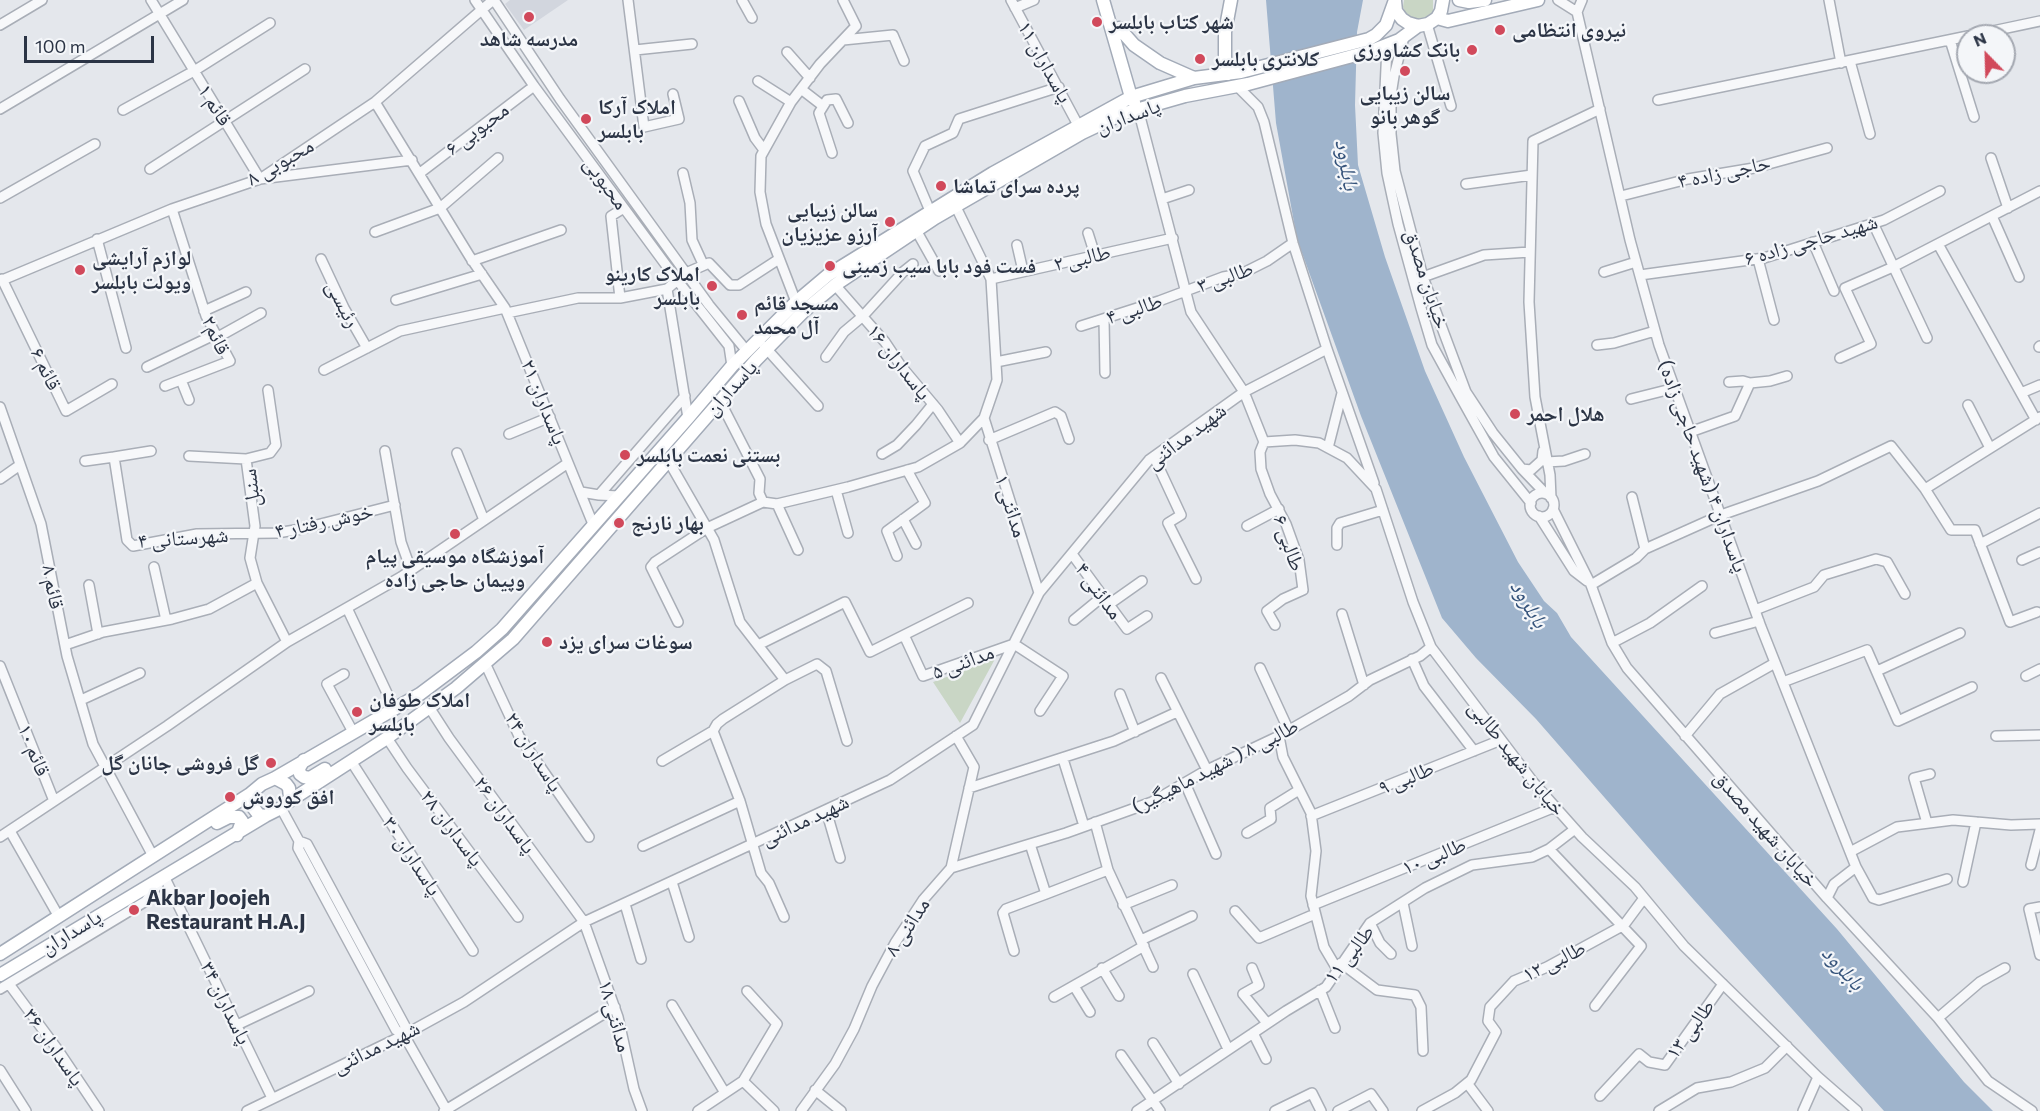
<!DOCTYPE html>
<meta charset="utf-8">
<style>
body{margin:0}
#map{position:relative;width:2040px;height:1111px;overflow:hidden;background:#e4e7ec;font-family:Commissioner,sans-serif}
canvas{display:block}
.north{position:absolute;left:1956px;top:24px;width:60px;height:60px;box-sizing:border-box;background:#f4f6f9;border:2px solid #a4a8b1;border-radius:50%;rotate:337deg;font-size:16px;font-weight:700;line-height:24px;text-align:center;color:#2b3445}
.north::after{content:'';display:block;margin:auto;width:21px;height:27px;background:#d1495b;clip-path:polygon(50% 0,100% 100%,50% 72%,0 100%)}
.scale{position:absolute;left:24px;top:36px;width:130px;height:27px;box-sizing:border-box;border:3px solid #2b3445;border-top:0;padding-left:8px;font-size:18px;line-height:21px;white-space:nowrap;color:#2b3445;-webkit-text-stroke:4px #f4f6f9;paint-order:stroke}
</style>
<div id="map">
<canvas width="2040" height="1111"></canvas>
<div class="north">N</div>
<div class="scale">100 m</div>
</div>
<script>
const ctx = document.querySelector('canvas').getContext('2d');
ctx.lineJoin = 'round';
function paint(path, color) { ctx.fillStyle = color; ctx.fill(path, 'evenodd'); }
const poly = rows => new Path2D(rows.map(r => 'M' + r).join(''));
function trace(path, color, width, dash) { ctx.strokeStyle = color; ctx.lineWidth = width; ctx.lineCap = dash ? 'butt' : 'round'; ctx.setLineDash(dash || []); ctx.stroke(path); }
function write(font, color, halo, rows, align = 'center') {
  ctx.font = font + ' Commissioner,"Noto Naskh Arabic",sans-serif'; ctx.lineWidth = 4.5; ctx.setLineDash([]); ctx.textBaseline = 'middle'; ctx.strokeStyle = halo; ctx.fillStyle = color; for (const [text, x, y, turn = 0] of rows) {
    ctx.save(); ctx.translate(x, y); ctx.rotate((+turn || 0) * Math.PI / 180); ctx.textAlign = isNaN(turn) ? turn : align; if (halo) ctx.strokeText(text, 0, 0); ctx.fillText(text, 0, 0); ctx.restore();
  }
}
const built = poly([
 [510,0,568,0,524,30,505,4]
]);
const green = poly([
 [1404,0,1433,0,1433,12,1430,17,1420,21,1407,16,1403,7],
 [995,659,960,723,933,682]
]);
const water = poly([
 [1266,0,1363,0,1357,32,1355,105,1358,165,1385,257,1425,371,1464,457,1518,562,1544,601,1557,613,1571,637,1837,929,1964,1082,1993,1111,1884,1111,1694,900,1536,719,1476,658,1442,618,1361,416,1297,239,1276,123]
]);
const minor = poly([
 [151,0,260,179,412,160],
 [475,0,534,86,677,280,729,346,732,366],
 [494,0,560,99,709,305,746,350],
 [628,0,644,127,679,119,673,94],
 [742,0,752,18],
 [1011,0,1078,125],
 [1558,0,1577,12],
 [1582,0,1577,12,1630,240,1659,345,1761,627,1856,867,1834,884,1827,898],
 [1829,0,1841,63],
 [1015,8,1034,0],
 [1427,24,1451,106],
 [0,25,42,0],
 [1969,36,2040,21],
 [1404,37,1394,76,1391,95,1391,134,1395,171,1423,277,1466,392,1493,433,1522,469,1546,494],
 [843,40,893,35,904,61],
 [1950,40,1974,117],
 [1387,46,1383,133,1387,173,1398,224,1421,308,1432,345,1460,396,1494,457,1531,503],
 [635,50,692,44],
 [787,52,810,78],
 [1850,61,1870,134],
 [758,81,791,102],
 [1237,86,1258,107,1264,122,1293,243,1327,349,1374,483],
 [801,89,823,106],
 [1658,100,1968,36],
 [739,101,755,138,764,150],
 [375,102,470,257,505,308,593,524],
 [0,109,183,0],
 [1138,109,1191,312,1244,392,1264,442,1295,440,1319,443,1347,458,1376,489,1413,602,1431,647,1534,783,1582,837,1635,887,1684,946,1818,1077,1857,1111],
 [123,110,194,71,270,23],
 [832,153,819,113,827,100,836,99,848,123],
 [1991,158,2008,208],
 [150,169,305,69],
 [420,173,534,86],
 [683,173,690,203,692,240,703,264],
 [1466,184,1532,175],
 [1621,196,1688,179,1754,168,1827,148],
 [0,198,95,144],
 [1162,199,1189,190],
 [930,211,913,171,925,146,953,133,959,119,1059,87],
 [1992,216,2019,277],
 [1873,223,1927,338],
 [916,230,939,271],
 [375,232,440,208,498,158],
 [1088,233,1095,255],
 [97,239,126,348],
 [1813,242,1834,291],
 [1938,244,2036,420],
 [1017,245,1023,271],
 [321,259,344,308,367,348],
 [1758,259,1774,320],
 [472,261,561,230],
 [1604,272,1636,262],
 [1640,275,1764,258,1884,220,1940,191],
 [1420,278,1484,255,1530,252],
 [2,279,66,411,112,384],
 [991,279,1173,238],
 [0,281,172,209,260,179,375,102,493,0],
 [835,285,885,342,901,366,938,410,960,443],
 [667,289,688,418],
 [620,298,611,216,624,208],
 [396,300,482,274],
 [796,302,766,224,760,192,761,156,791,102,820,64,856,26,843,0],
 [204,311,246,292],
 [507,313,578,298,620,298,667,289,686,273,709,263,730,285,739,285,779,259],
 [1104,319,1105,373],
 [1081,326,1159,301,1223,277,1241,274,1267,261,1293,243],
 [218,337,261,313],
 [1597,345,1614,343,1655,331],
 [764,346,818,406],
 [2039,347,2040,346],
 [826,357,844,332,863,316,903,272,913,264],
 [1840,358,1871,344,1845,288,1893,267,2040,191],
 [996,362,1046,352],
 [147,367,216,334],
 [324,370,400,331,505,308],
 [181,380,189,400],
 [1750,383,1770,381,1787,376],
 [165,386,230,361,206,316,172,209],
 [268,390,276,445,270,453,246,459,255,526,250,558,257,583,287,642],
 [2021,393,2040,385],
 [1631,399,1675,388],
 [720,401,760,479,759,493,763,502,777,504,798,550],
 [1968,405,1990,448],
 [0,407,41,524,67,656,93,744,153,856],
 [984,418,1039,593],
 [1690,432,1735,416,1750,383,1743,381,1729,382],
 [509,434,550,417],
 [989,440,1055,412,1061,416,1069,439],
 [1264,442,1260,452,1261,469,1270,494,1286,524,1299,560,1303,590,1283,599,1267,611,1275,625],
 [1328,448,1342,393],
 [151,451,114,457,127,540,133,546,197,534,277,533,301,529,395,505],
 [385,451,401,542,411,570],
 [457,453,484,520],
 [882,454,897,445,916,425,933,404],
 [189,456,246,459],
 [1154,457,1181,515,1168,523,1196,579],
 [668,460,714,540,740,622,785,680],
 [85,461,114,457],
 [1546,462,1564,461,1585,454],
 [1522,469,1531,470,1542,460,1543,451],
 [0,479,20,465],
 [1925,489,2040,417],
 [836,490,848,533],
 [581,492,599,495,619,496],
 '1530 505a12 12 0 1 1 24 0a12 12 0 1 1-24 0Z',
 [599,495,685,396],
 [1632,497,1645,549],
 [1551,498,1550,475,1535,397,1529,302,1533,141,1600,109],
 [777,504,848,487,918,467,960,443,984,418,997,380,991,279,956,207],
 [1553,509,1591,585,1612,643,1627,668,1827,898,1938,1018,1988,1081,2032,1111],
 [1539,516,1574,571,1587,581],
 [903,519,916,544],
 [1247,526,1279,509],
 [1980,544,2040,513],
 [1337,545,1337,528,1340,523,1383,510],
 [1072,554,1127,629,1147,616],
 [897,556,887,531,925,503,907,470],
 [2022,560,2040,552],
 [154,567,166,620],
 [89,585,98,634],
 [1591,585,1636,558,1645,549,1721,515,1818,481,1891,446,1925,489,1951,530,1975,530,2010,622,2037,612],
 [1108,605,1142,581],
 [347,608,394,708],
 [1755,610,1814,587,1824,575,1876,559,1887,562,1905,594],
 [1342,614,1364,685],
 [1074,620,1102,597],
 [678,622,651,567,655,562,707,528,763,502],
 [1715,633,1759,621],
 [904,635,968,603],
 [1612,643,1650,623,1702,586],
 [65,645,103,632,172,619,209,609,257,583],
 [758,645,845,602,870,652,904,635,923,676,1014,644,1063,676,1040,711],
 [1412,659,1424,686,1474,751],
 [485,663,519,736,589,837],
 [0,666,54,801],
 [1260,668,1289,731],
 [1877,671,1960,633],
 [344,674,327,684,353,732],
 [2026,676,2040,669],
 [1161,678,1207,770],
 [1783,682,1867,650,1898,721,1972,687],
 [1120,694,1135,732],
 [81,700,140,673],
 [429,707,449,738,584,922,618,1017,634,1089,642,1111],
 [1279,736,1283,757,1311,813,1316,851,1311,896,1324,947,1337,969],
 [1685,736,1720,694,1775,663],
 [1996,736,2040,735],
 [387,738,407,768,518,917],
 [1063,759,1084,826],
 [351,761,473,951],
 [662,761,713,731],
 [1185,783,1216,854],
 [969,788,1114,741,1177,712],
 [281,808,299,841,298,848,396,1030,404,1035,447,1111],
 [826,810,840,858],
 [1311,816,1501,740],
 [1095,822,1108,870,1153,967],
 [1927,823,1914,778,1930,774],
 [10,831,59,917],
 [1247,833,1271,819,1270,808,1299,790],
 [0,837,167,726,287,642,401,577,568,463],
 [299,841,307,844,405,1026,404,1035],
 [1030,844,1046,894,1108,870],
 [643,846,740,801],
 [1549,849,1641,946,1595,1006],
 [1850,852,1897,827,1953,820,2011,825,2040,824],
 [2031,865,2040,830],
 [1856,867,1873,898,1879,900,1947,879],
 [951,868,1066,833,1152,802,1207,770,1279,736,1349,696,1370,680,1420,656,1431,647],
 [672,882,689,937],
 [1963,882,1976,822],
 [1403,903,1412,946],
 [625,904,641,959],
 [1123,905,1172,885],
 [1313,905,1555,807],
 [2040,907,2029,909,2040,955],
 [1235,911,1259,938,1315,914],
 [784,917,769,883,761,873,740,801,713,731,717,724,723,719,785,680,817,664,826,671,847,741],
 [1370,923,1380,943,1391,954],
 [1141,940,1192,916],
 [1014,951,1003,913,1006,909,1046,894],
 [1341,963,1377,990,1415,995,1421,1007,1423,1051],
 [1102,968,1119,996],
 [1252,968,1259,985,1243,994,1267,1023],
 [1193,974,1228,1049],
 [9,984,58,1050,99,1111],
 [1074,986,1090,1012],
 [0,989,146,901,164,876,272,1098],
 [1320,990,1335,1028],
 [1054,997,1144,946],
 [672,1005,725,1093],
 [1938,1018,1980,982,2005,968],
 [237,1025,309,991],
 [1253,1033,1266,1059],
 [1153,1043,1179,1084],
 [1121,1055,1160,1111],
 [0,1070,26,1111],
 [743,1081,777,1024,747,991],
 [1467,1083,1488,1111],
 [815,1090,841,1111],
 [1600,1096,1639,1054,1649,1062,1665,1065,1723,984],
 [247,1111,404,1035,464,1002,584,922,890,780,973,725,1039,593,1149,460,1244,392,1327,349],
 [444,1111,615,1007],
 [698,1111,743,1081,774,1111],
 [801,1111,835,1064,854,1029,872,986,895,943,923,900,951,868,974,767,956,736],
 [1137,1111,1286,1011,1326,987,1370,923,1425,888,1472,865,1532,857,1549,849,1575,829],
 [1275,1111,1312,1093,1321,1111],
 [1338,1111,1371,1094,1383,1111],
 [1422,1111,1455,1093,1471,1080,1496,1032,1488,1021,1490,1007,1514,981,1547,967,1624,925,1644,898],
 [1659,1111,1697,1088,1731,1082,1765,1068,1787,1046],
 [1803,1111,1818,1077]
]);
const major = poly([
 [1103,0,1131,97,1134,102],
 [1459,0,1469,2,1485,0],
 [1395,1,1396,11,1402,19,1408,23,1418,26,1428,24,1437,18,1441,11,1443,0],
 [1437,18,1448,21,1538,0],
 [1119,28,1134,45,1160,63,1194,78],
 [1228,74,1225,57,1225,32,1231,0],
 [304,760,299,768,300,774,304,777,310,778,325,769],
 [275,778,420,694,476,652,502,629,688,418,732,366,796,302,828,275,993,173,1131,97,1194,78,1241,72,1369,39,1376,35,1386,25,1395,0],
 [275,778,286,784,289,788,290,798,281,808,265,816,259,815,252,806,250,794,262,784,275,778],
 [288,802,387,738,456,688,513,639,756,360,804,311,835,285,935,218,1082,133,1122,114,1185,96,1248,84,1371,51,1399,40,1418,26],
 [217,823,229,817,239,817,242,821,237,835],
 [0,954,250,794],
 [0,975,265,816]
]);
const markers = [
 [529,17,6,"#d1495b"],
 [1097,22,6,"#d1495b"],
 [1500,30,6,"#d1495b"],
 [1472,50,6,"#d1495b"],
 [1200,59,6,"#d1495b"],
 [1405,71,6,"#d1495b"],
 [586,119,6,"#d1495b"],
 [941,186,6,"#d1495b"],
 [890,222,6,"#d1495b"],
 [830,266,6,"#d1495b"],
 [80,270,6,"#d1495b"],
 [712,286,6,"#d1495b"],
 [742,315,6,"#d1495b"],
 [1515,414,6,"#d1495b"],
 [625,455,6,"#d1495b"],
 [619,523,6,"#d1495b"],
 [455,534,6,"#d1495b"],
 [547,642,6,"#d1495b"],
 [357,712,6,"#d1495b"],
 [271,763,6,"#d1495b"],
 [230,797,6,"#d1495b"],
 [134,910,6,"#d1495b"]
];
const poiNames = [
 ["شهر کتاب بابلسر",1109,22],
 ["نیروی انتظامی",1512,30],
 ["مدرسه شاهد",529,39,"center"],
 ["بانک کشاورزی",1460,50,"right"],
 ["کلانتری بابلسر",1212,59],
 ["سالن زیبایی",1405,93,"center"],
 ["گوهر بانو",1405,117,"center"],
 ["املاک آرکا",598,107],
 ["بابلسر",598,131],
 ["پرده سرای تماشا",953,186],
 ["سالن زیبایی",878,210,"right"],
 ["آرزو عزیزیان",878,234,"right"],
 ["لوازم آرایشی",92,258],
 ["ویولت بابلسر",92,282],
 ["فست فود بابا سیب زمینی",842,266],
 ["املاک کارینو",700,274,"right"],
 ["بابلسر",700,298,"right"],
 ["مسجد قائم",754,303],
 ["آل محمد",754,327],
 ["هلال احمر",1527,414],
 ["بستنی نعمت بابلسر",637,455],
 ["بهار نارنج",631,523],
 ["آموزشگاه موسیقی پیام",455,556,"center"],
 ["وپیمان حاجی زاده",455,580,"center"],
 ["سوغات سرای یزد",559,642],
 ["املاک طوفان",369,700],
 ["بابلسر",369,724],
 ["گل فروشی جانان گل",259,763,"right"],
 ["افق کوروش",242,797],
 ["Akbar Joojeh",146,898],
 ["Restaurant H.A.J",146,922]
];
const streetNames = [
 ["پاسداران ۱۱",1045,62,61],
 ["قائم ۱",215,105,58],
 ["پاسداران",1128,116,-20],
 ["محبوبی ۶",477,129,-37],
 ["محبوبی ۸",280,162,-30],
 ["حاجی زاده ۴",1724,172,-12],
 ["محبوبی",606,183,54],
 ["شهید حاجی زاده ۶",1811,240,-16],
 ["طالبی ۲",1082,258,-13],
 ["طالبی ۳",1225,277,-19],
 ["خیابان مصدق",1427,279,72],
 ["رئیسی",343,304,63],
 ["طالبی ۴",1134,309,-18],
 ["قائم۲",216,335,65],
 ["پاسداران ۱۶",899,362,52],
 ["قائم ۶",46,369,64],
 ["پاسداران",731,388,-48],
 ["پاسداران ۲۱",544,402,68],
 ["شهید مدائنی",1186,436,-37],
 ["پاسداران ۴ (شهید حاجی زاده)",1703,466,70],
 ["سنبل",251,488,-97],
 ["مدائنی ۱",1011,506,72],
 ["خوش رفتار ۴",324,521,-12],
 ["شهرستانی ۴",183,538,-4],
 ["طالبی ۶",1289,543,71],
 ["قائم ۸",53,587,79],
 ["مدائنی ۴",1099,591,54],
 ["مدائنی ۵",963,662,-20],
 ["قائم ۱۰",34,750,68],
 ["پاسداران ۲۴",534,752,58],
 ["خیابان شهید طالبی",1517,758,51],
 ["طالبی ۸ ( شهید ماهیگیر)",1215,766,-27],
 ["طالبی ۹",1406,778,-22],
 ["پاسداران ۲۶",505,815,54],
 ["شهید مدائنی",805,820,-25],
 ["پاسداران ۲۸",452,828,53],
 ["خیابان شهید مصدق",1766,829,49],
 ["پاسداران ۳۰",412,856,57],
 ["طالبی ۱۰",1434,856,-22],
 ["مدائنی ۸",907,927,-57],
 ["پاسداران",71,932,-31],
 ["طالبی ۱۱",1349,954,-52],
 ["طالبی ۱۲",1554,961,-26],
 ["پاسداران ۳۴",226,1003,64],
 ["مدائنی ۱۸",615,1016,74],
 ["طالبی ۱۳",1690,1029,-54],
 ["پاسداران ۳۶",54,1047,55],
 ["شهید مدائنی",376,1047,-26]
];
const waterNames = [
 ["بابلرود",1347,165,80],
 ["بابلرود",1529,604,59],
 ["بابلرود",1843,968,48]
];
paint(built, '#d2d6de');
paint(green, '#c9d6c5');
paint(water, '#9fb4cc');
trace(minor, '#a9aeb7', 12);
trace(major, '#a3abb8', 15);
trace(minor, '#f7f8fa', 9);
trace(major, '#fff', 12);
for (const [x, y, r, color] of markers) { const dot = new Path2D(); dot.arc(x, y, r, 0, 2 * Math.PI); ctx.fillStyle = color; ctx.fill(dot); trace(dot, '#f4f6f9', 2); }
write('bold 21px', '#2b3445', '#f4f6f9', poiNames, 'left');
write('21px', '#2b3445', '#f4f6f9', streetNames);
write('italic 22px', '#34527a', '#f4f6f9', waterNames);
</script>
